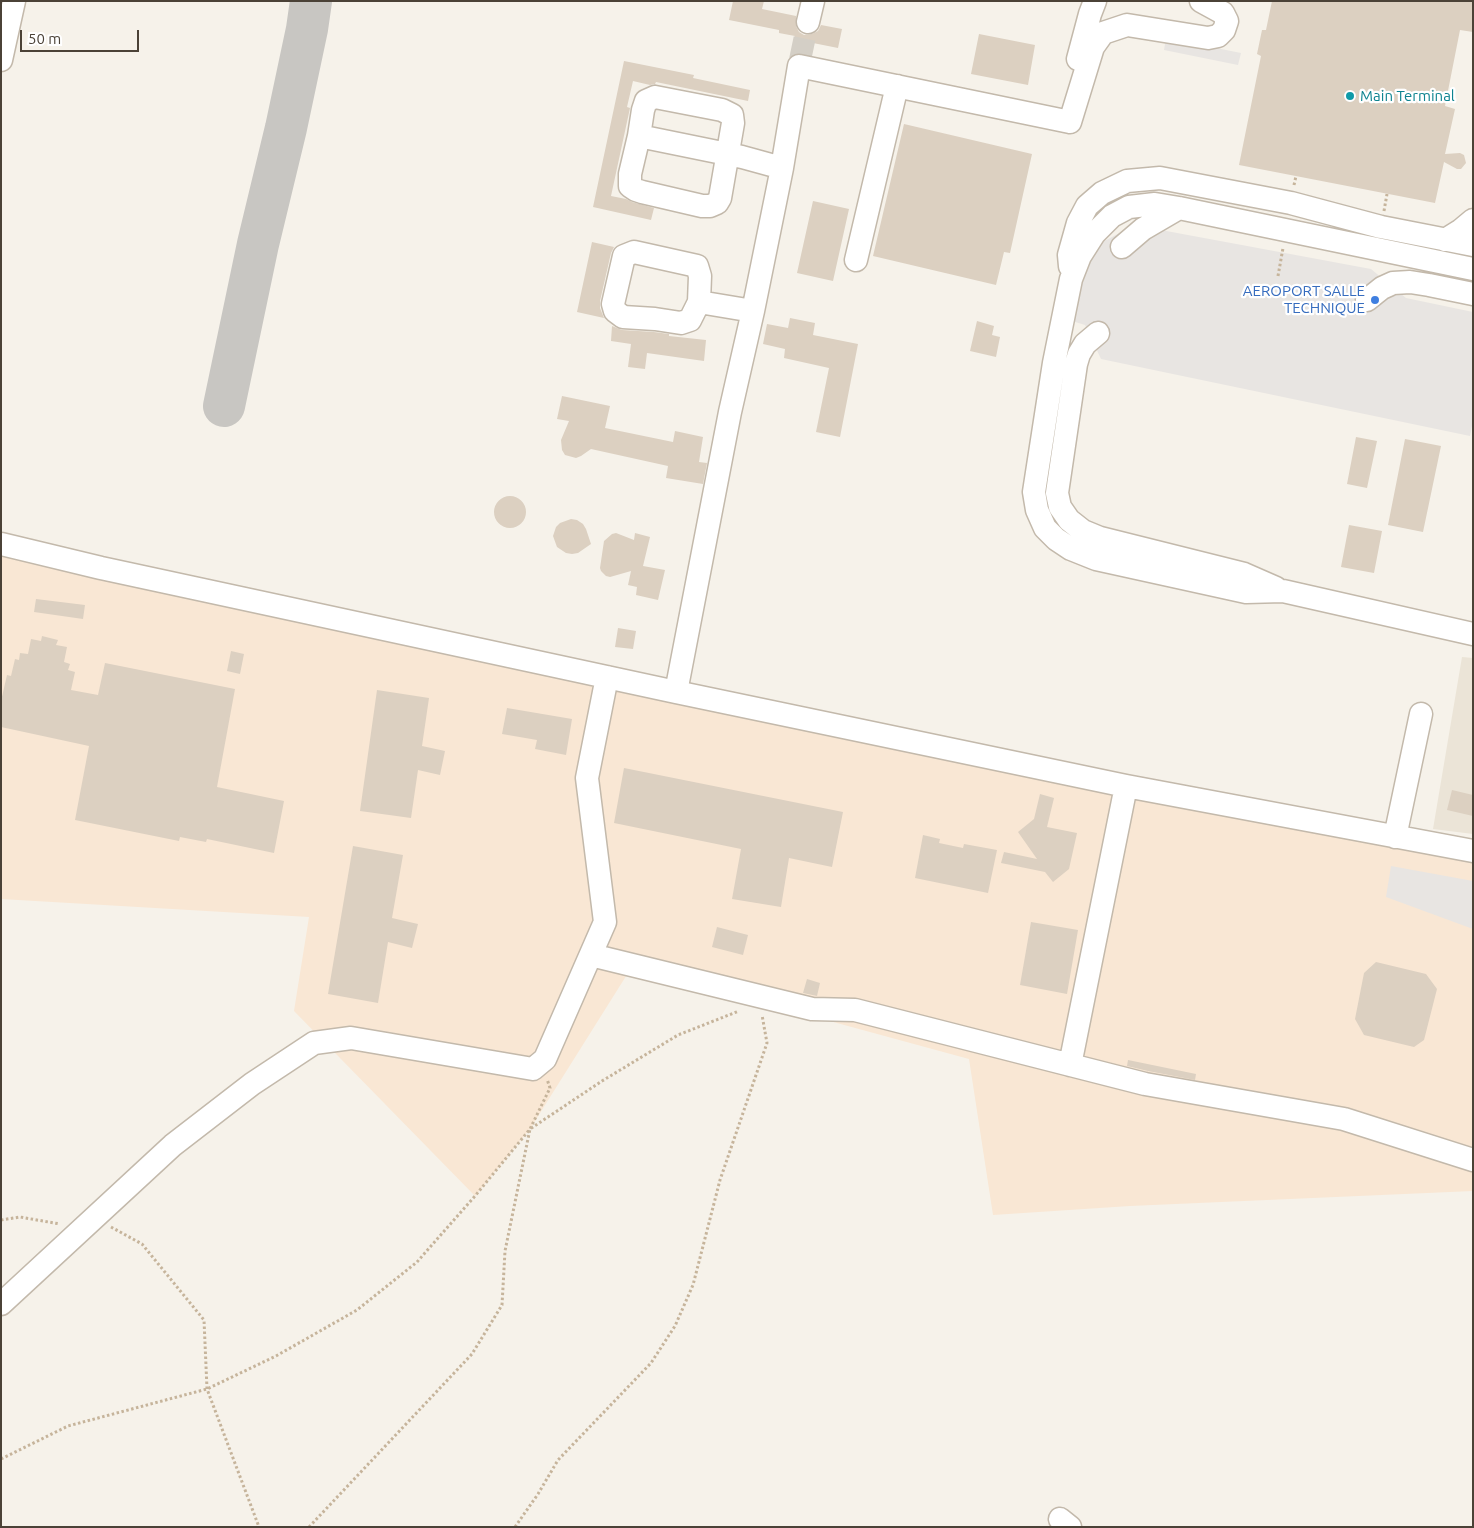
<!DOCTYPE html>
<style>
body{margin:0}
#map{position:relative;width:1474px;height:1528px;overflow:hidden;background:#f6f2ea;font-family:Ubuntu,sans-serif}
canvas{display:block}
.frame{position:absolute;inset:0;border:2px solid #4b4237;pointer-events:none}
.scale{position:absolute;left:20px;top:30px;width:119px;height:22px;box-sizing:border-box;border:2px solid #4b4237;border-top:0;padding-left:6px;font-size:15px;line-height:18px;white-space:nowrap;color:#4b4237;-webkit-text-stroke:4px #fff;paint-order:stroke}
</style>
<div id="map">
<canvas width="1474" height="1528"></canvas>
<div class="frame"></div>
<div class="scale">50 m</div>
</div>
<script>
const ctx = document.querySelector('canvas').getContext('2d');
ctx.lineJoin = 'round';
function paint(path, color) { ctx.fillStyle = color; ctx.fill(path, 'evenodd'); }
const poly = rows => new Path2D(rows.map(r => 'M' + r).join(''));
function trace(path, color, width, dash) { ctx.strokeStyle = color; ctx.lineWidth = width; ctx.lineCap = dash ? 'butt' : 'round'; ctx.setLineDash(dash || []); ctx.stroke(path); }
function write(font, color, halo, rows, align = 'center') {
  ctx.font = font + ' Ubuntu,sans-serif'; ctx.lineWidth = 4.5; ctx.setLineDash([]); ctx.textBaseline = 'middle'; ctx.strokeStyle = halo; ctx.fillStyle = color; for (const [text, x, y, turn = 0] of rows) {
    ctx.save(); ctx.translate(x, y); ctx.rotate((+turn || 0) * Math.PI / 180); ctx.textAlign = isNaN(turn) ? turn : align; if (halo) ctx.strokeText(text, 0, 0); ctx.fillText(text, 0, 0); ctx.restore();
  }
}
const residential = poly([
 [1462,657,1473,658,1473,834,1433,829]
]);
const commercial = poly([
 [1,544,1473,850,1473,1191,1130,1206,993,1215,969,1059,760,1002,628,973,530,1129,475,1196,294,1011,309,917,1,899]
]);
const parking = poly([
 [1166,38,1241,53,1238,65,1164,50],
 [1134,225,1371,269,1406,298,1473,312,1473,421,1470,436,1101,359,1085,325,1072,321,1084,269,1099,244],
 [1391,866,1473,881,1473,929,1386,897]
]);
const taxiway = poly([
 [224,406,258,244,286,128,307,29,311,1]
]);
const building = poly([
 [733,1,764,1,762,9,796,16,796,26,799,32,804,35,812,34,818,31,821,25,842,29,838,48,813,43,810,55,795,54,791,56,795,36,779,33,779,30,729,20],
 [1272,1,1473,1,1473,32,1460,30,1445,106,1455,109,1445,154,1460,153,1464,155,1466,163,1461,169,1457,169,1444,162,1435,203,1239,165,1261,56,1257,54,1262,30,1266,30],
 [979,34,1035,45,1028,85,971,74],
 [624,61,694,75,693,78,750,90,748,101,656,82,655,84,650,85,633,81,627,107,630,108,611,196,626,199,632,202,654,208,651,220,593,207],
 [904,124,1032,154,1010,253,1004,252,996,285,873,256],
 [813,201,849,209,833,281,797,273],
 [592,242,614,247,611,253,600,301,600,308,604,318,577,312],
 [790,318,815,323,813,335,858,344,840,437,816,432,829,368,784,358,785,349,763,344,767,324,788,328],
 [977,321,994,326,992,335,1000,337,996,357,970,351],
 [612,326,622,330,654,332,669,334,669,336,706,340,704,361,647,353,645,369,628,367,631,344,611,341],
 [562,396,610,406,605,428,673,442,675,431,703,437,699,462,707,463,703,484,666,478,668,466,591,449,581,456,576,458,565,455,562,450,561,440,569,421,557,419],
 [1356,437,1377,441,1367,488,1347,484],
 [1405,439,1441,446,1423,532,1388,525],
 '494 512a16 16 0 1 1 32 0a16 16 0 1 1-32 0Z',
 [571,519,577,520,583,524,586,529,591,544,578,553,572,554,566,553,557,547,553,536,556,527,560,523],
 [1349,525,1382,531,1374,573,1341,567],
 [616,533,634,540,635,533,650,537,643,566,665,570,658,600,636,595,637,587,628,585,631,571,610,577,606,576,601,571,600,568,604,541,612,534],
 [36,599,85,605,83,619,34,612],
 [618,628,636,631,633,649,615,647],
 [42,636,58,640,56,645,67,647,64,662,70,664,68,670,75,672,71,690,98,695,105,663,235,689,217,787,284,801,274,853,207,839,206,842,180,837,179,841,75,820,89,746,1,727,1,701,7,675,11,676,15,659,19,660,20,653,28,654,31,639,41,641],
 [231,651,244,654,240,674,227,671],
 [377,690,429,698,422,746,445,751,440,775,418,770,411,818,360,811],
 [507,708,572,719,566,755,535,749,537,740,502,734],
 [624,768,843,812,832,867,789,858,781,907,732,899,741,849,614,823],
 [1452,790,1473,795,1473,816,1447,810],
 [1040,794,1054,798,1047,827,1077,833,1069,869,1053,882,1045,872,1001,863,1004,852,1037,859,1018,832,1034,819],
 [923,835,940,839,939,843,963,848,964,844,997,850,988,893,915,878],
 [353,846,403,855,392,918,418,924,412,948,388,942,378,1003,328,994],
 [1031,922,1078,930,1067,994,1020,985],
 [717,927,748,935,743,955,712,947],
 [1376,962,1426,974,1437,989,1424,1040,1414,1047,1364,1035,1355,1019,1364,973],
 [807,979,820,983,817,996,803,993],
 [1128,1060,1196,1074,1195,1080,1148,1071,1127,1066]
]);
const minorTunnel = poly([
 [800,60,808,22]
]);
const path = poly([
 [1294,185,1296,176],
 [1384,211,1387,194],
 [1278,276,1283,248],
 [1,1220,20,1217,60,1224],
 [111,1227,142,1244,204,1320,207,1389,259,1527],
 [1,1459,68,1426,207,1389,276,1356,357,1310,417,1262,475,1196,530,1129,550,1088,547,1079],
 [309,1527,472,1354,502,1305,505,1251,530,1129,602,1081,678,1035,739,1011],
 [515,1527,538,1494,558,1460,651,1363,675,1326,693,1285,720,1180,767,1043,762,1015]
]);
const minor = poly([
 [808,22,813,1],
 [1078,59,1090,14,1095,1],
 [1,60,14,1],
 [655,97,722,110,732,115,733,123,720,198,717,203,710,206,702,206,642,192,636,190,630,186,630,174,639,136,643,110,646,101,655,97],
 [1070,122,1093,47,1103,33,1127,25,1208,38,1218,36,1224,30,1227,21,1223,13,1201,1],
 [639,136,742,157,782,168],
 [1445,240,1461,230,1473,220],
 [1122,247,1143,229,1179,208],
 [856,260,897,86],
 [1070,266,1069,255,1078,223,1087,206,1102,193,1127,181,1160,178,1291,203,1381,227,1473,245],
 [1473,269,1179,208,1155,204,1129,207,1112,216,1094,234,1080,256,1071,279,1054,363,1034,492,1037,510,1045,528,1056,539,1071,549,1096,559,1246,592,1283,591,1473,634],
 [1367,300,1382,288,1393,283,1410,282,1429,285,1473,294],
 [699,302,700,276,697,266,634,252,624,256,613,304,615,311,623,317,655,319,681,323,690,320,699,302,753,311],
 [1098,333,1085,344,1079,354,1076,364,1057,493,1060,507,1069,520,1083,531,1100,538,1244,574,1276,588],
 [1,544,101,568,676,692,1126,786,1473,851],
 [676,692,730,412,753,311,782,168,799,66,1070,122],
 [1395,837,1421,714],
 [591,955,812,1009,855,1010,1145,1084,1344,1119,1473,1160],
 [1070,1065,1126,786],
 [1,1304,173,1145,252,1084,314,1043,351,1038,533,1069,545,1059,605,922,587,778,607,677],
 [1060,1519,1070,1527]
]);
const markers = [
 [1350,96,5,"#0f9aa8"],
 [1375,300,5,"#3f7fe0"]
];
const cultureNames = [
 ["Main Terminal",1360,96]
];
const shopNames = [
 ["AEROPORT SALLE",1365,291],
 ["TECHNIQUE",1365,308]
];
paint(residential, '#ebe4d7');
paint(commercial, '#f9e7d4');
paint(parking, '#e8e5e2');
trace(taxiway, '#c8c6c2', 42);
paint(building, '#dcd0c1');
trace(minorTunnel, '#d4cfc6', 22, [22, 11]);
trace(minor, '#c3b9ab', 25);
trace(path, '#c6b49b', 3, [2.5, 2.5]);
trace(minor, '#fff', 22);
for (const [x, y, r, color] of markers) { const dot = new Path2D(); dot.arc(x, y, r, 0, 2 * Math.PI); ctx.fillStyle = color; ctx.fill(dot); trace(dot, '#fff', 2); }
write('15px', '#0d838f', '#fff', cultureNames, 'left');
write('15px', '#366cbe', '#fff', shopNames, 'right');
</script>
